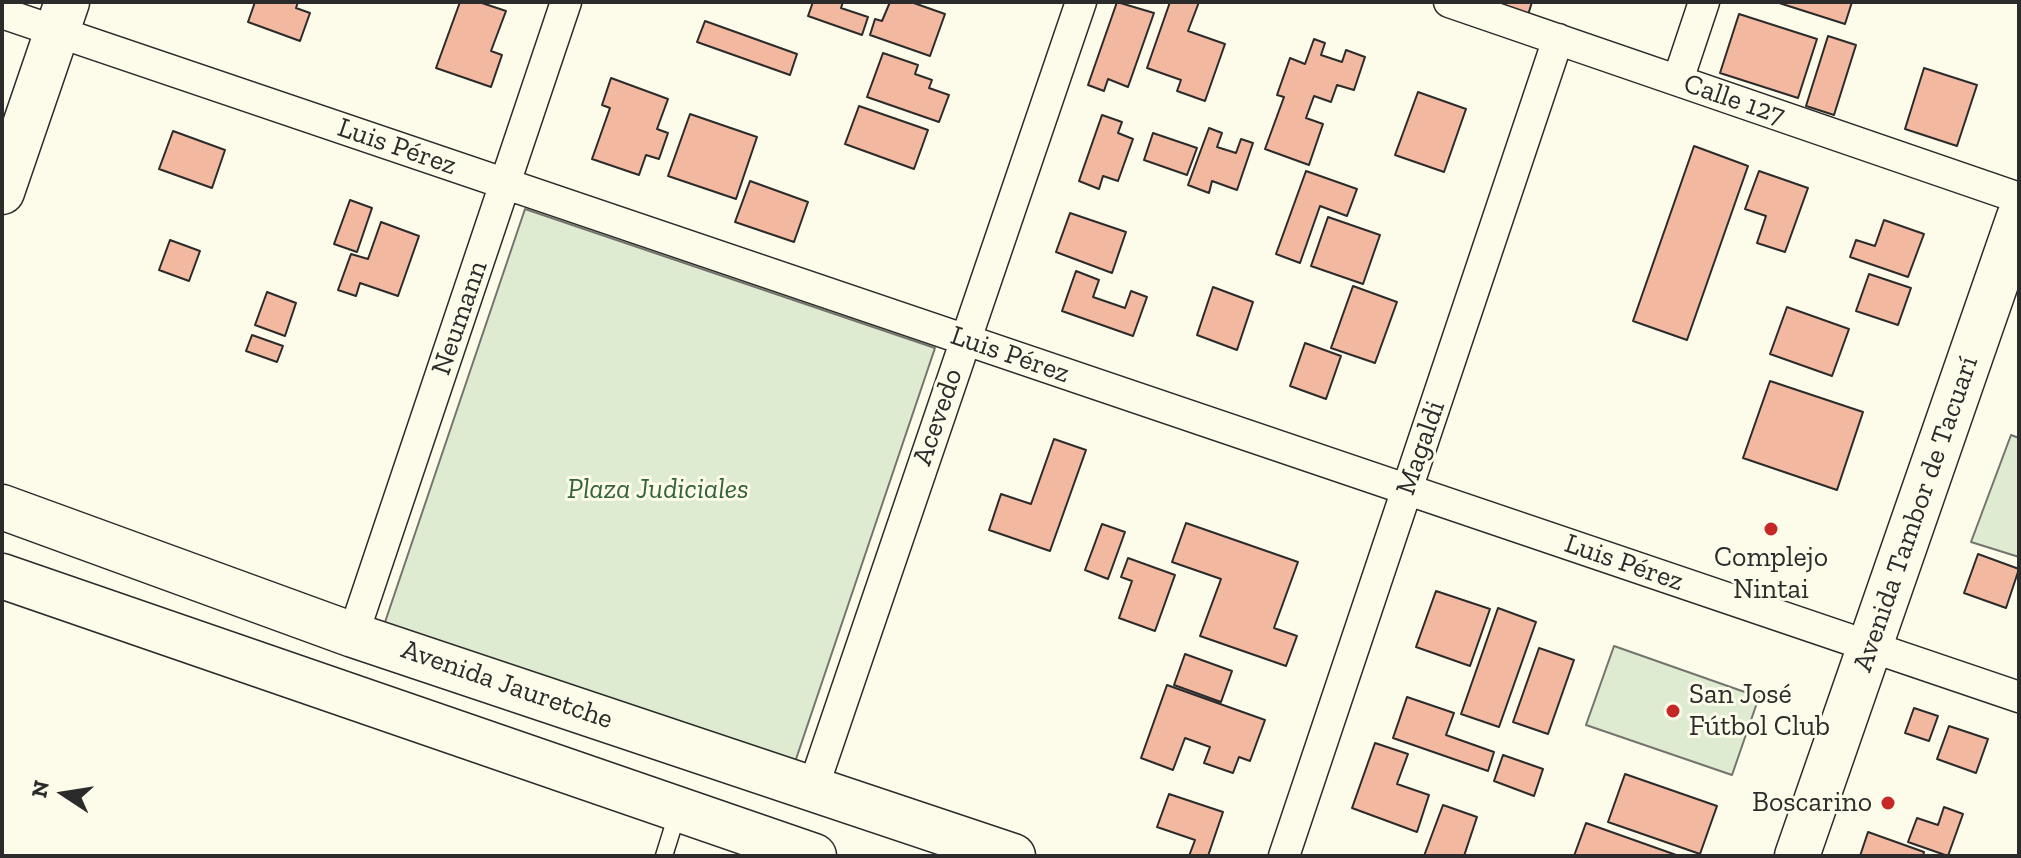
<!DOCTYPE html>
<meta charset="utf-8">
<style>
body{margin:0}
#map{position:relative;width:2021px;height:858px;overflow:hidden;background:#fdfbea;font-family:"Zilla Slab",serif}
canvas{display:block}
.frame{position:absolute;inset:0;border:4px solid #2b2b2b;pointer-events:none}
.north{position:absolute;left:24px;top:754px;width:80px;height:80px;-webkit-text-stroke:6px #fdfbea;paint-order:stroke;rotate:282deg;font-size:22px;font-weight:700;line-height:32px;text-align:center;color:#2b2b2b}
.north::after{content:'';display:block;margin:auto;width:28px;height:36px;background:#2b2b2b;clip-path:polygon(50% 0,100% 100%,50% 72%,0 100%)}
</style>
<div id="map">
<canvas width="2021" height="858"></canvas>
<div class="frame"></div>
<div class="north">N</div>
</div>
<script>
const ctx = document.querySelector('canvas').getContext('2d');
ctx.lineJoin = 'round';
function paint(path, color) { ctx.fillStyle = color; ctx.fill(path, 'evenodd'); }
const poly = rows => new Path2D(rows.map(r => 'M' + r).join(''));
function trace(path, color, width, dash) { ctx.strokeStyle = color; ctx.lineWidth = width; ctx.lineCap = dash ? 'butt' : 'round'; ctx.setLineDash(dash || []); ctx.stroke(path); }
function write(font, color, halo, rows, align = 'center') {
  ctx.font = font + ' "Zilla Slab",serif'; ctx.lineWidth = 6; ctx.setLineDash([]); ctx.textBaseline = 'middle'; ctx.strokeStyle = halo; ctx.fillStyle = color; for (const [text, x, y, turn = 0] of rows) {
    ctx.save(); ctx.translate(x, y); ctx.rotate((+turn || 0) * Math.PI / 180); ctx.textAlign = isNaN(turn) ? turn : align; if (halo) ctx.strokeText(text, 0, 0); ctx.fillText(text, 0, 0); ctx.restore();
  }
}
const green = poly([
 [525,209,935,348,792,771,382,631,525,209],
 [2011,435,2019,438,2019,557,1971,542,2011,435],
 [1614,646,1759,697,1732,775,1586,725,1614,646]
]);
const building = poly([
 [255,2,298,2,296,8,310,13,300,41,248,22,255,2],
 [460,2,479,2,506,11,491,51,502,55,491,87,436,68,460,2],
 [813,2,843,2,841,8,868,17,862,35,808,16,813,2],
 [890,2,911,2,945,14,930,56,870,35,875,19,882,21,890,2],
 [1117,2,1154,13,1128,87,1108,79,1104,91,1088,85,1117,2],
 [1170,2,1199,2,1188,31,1225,44,1205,101,1177,91,1181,80,1147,68,1170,2],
 [1506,2,1532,2,1528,15,1504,8,1506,2],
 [1776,2,1852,2,1845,24,1776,2],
 [1739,14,1817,39,1798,98,1720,73,1739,14],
 [705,21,797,54,790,75,697,42,705,21],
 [1828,36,1856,45,1834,115,1806,106,1828,36],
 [1314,39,1325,43,1321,55,1342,62,1346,50,1365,57,1354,90,1337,85,1331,102,1314,96,1306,118,1323,124,1309,165,1265,149,1284,97,1277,95,1290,58,1305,64,1314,39],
 [883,53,918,65,915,74,932,80,929,88,949,95,939,122,867,97,883,53],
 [1924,68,1977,85,1957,146,1905,129,1924,68],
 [611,78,668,99,657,129,668,133,659,159,646,155,639,175,592,159,610,108,602,105,611,78],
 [1418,92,1466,109,1444,172,1395,155,1418,92],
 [859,106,928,130,914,169,845,144,859,106],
 [690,114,757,137,736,199,668,176,690,114],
 [1102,115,1122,122,1118,133,1133,139,1118,181,1103,176,1099,189,1079,181,1102,115],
 [1209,128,1222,133,1217,147,1236,153,1241,139,1253,143,1237,190,1212,181,1209,193,1188,185,1209,128],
 [173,131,225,150,212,188,159,169,173,131],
 [1153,133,1197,148,1187,175,1144,160,1153,133],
 [1694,146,1748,166,1687,340,1633,321,1694,146],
 [1306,171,1357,189,1347,216,1320,206,1300,263,1276,254,1306,171],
 [1759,171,1808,188,1785,252,1757,243,1766,216,1745,209,1759,171],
 [750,181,808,202,794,242,735,222,750,181],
 [350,200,372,208,357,252,334,244,350,200],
 [1070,213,1126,232,1112,273,1056,252,1070,213],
 [1328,217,1380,235,1363,284,1311,266,1328,217],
 [1884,220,1924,234,1908,277,1850,257,1856,240,1875,246,1884,220],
 [381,222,419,236,398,296,360,283,356,296,338,290,351,254,368,259,381,222],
 [170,240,200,251,189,281,159,270,170,240],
 [1076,271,1099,280,1093,297,1125,308,1131,291,1147,297,1133,336,1062,311,1076,271],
 [1869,274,1911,288,1898,325,1856,311,1869,274],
 [1353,286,1397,302,1375,363,1331,348,1353,286],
 [1213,287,1253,302,1237,350,1197,335,1213,287],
 [267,292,296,303,285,336,255,325,267,292],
 [1787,307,1849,329,1832,376,1770,354,1787,307],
 [252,335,283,346,277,362,246,351,252,335],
 [1305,343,1341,356,1326,399,1290,386,1305,343],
 [1770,381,1863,412,1837,490,1743,458,1770,381],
 [1054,439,1086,450,1050,551,989,530,1001,494,1031,504,1054,439],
 [1186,523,1298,562,1274,628,1297,636,1286,666,1200,636,1221,579,1172,562,1186,523],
 [1102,524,1125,532,1108,579,1085,570,1102,524],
 [1978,554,2019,569,2006,608,1964,593,1978,554],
 [1128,558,1175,575,1155,631,1119,618,1132,581,1121,577,1128,558],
 [1436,591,1490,609,1470,666,1416,647,1436,591],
 [1498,608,1536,622,1499,727,1461,714,1498,608],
 [1539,648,1574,660,1548,734,1513,722,1539,648],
 [1185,654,1232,671,1221,702,1174,685,1185,654],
 [1167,685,1265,720,1250,761,1239,757,1233,773,1204,763,1210,747,1185,738,1173,770,1141,758,1167,685],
 [1407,697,1454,713,1446,735,1494,752,1488,771,1393,738,1407,697],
 [1914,708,1938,716,1929,741,1905,733,1914,708],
 [1949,726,1988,739,1976,773,1937,759,1949,726],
 [1375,743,1408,754,1397,784,1429,795,1417,832,1352,808,1375,743],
 [1503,755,1543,769,1534,796,1494,781,1503,755],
 [1625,774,1717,806,1700,854,1608,822,1625,774],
 [1169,794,1223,812,1208,856,1189,856,1195,840,1157,827,1169,794],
 [1443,805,1477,817,1464,856,1424,856,1443,805],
 [1944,807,1963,814,1948,856,1908,842,1917,818,1938,825,1944,807],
 [1586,823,1679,856,1574,856,1586,823],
 [1868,832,1924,852,1923,856,1860,856,1868,832]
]);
const service = poly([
 [664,856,678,811]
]);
const minor = poly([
 [1449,2,2019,198],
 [2,13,2019,697],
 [1678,80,1704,2],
 [353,635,566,2],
 [813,788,1081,2],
 [1284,856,1558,39]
]);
const primary = poly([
 [2,192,67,2],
 [2,507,353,635,1013,856],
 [2,576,814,856],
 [1797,856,2019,217]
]);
const markers = [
 [1771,529,8,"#c62828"],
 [1673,711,8,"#c62828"],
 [1888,803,8,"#c62828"]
];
const streetNames = [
 ["Calle 127",1734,100,19],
 ["Luis Pérez",397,147,19],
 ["Neumann",460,318,-71],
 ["Luis Pérez",1010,355,19],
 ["Acevedo",938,417,-71],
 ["Magaldi",1421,448,-71],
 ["Avenida Tambor de Tacuarí",1916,514,-71],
 ["Luis Pérez",1624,563,19],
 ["Avenida Jauretche",507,685,19]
];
const parkNames = [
 ["Plaza Judiciales",658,490]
];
const poiNames = [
 ["Complejo",1771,558],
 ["Nintai",1771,590],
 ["San José",1689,695,"left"],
 ["Fútbol Club",1689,727,"left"],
 ["Boscarino",1872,803,"right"]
];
paint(green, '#deebd1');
trace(green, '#74746e', 2);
paint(building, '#f2b8a0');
trace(building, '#2b2b2b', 2);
trace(service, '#2b2b2b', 19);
trace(minor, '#2b2b2b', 33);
trace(primary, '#2b2b2b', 47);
trace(service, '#fdfbea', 16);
trace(minor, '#fdfbea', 30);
trace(primary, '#fdfbea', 44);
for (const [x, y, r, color] of markers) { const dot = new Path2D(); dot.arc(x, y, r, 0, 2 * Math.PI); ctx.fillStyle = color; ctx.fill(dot); trace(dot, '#fdfbea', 3); }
write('28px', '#2b2b2b', '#fdfbea', streetNames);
write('italic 28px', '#34623c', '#fdfbea', parkNames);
write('28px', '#2b2b2b', '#fdfbea', poiNames);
</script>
